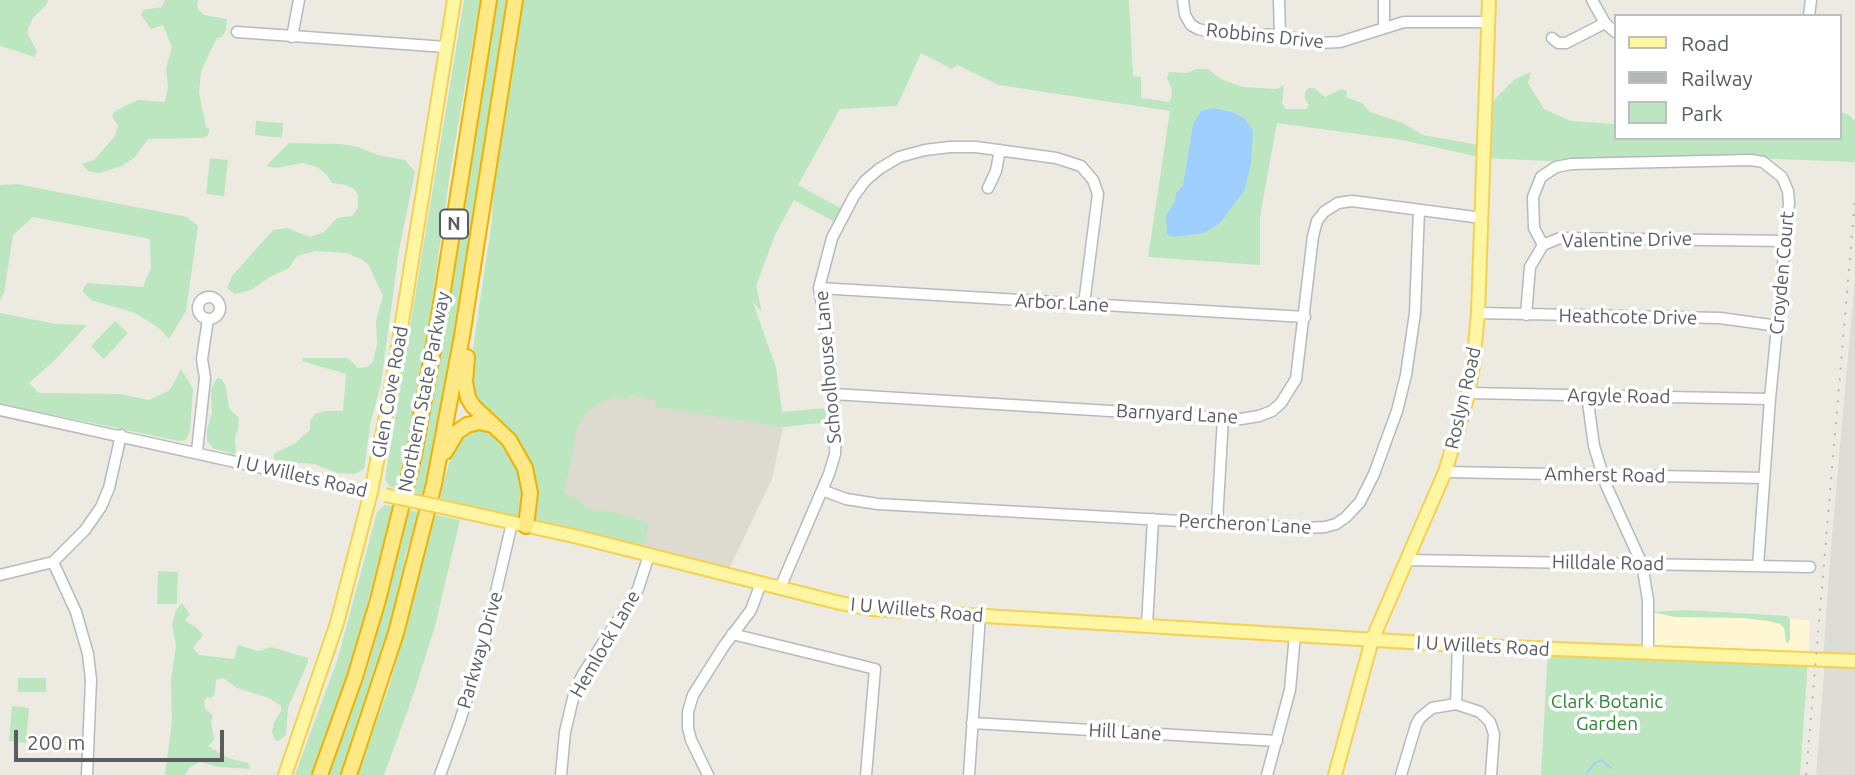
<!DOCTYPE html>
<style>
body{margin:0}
#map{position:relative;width:1855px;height:775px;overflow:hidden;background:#edebe1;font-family:Ubuntu,sans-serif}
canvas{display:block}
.legend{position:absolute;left:1614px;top:14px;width:228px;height:126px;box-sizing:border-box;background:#fff;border:2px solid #bdbec0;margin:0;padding:9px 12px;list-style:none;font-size:21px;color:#595d62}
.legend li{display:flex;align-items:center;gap:14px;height:35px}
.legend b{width:35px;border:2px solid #bdbec0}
.scale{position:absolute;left:14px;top:730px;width:210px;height:32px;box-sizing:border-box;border:4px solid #595d62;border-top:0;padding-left:9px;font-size:21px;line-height:24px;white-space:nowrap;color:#595d62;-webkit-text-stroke:5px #fff;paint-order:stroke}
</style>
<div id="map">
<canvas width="1855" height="775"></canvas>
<ul class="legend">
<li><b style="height:9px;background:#fff6a4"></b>Road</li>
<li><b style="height:9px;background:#b4b5b5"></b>Railway</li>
<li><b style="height:19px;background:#bce6bf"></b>Park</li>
</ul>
<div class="scale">200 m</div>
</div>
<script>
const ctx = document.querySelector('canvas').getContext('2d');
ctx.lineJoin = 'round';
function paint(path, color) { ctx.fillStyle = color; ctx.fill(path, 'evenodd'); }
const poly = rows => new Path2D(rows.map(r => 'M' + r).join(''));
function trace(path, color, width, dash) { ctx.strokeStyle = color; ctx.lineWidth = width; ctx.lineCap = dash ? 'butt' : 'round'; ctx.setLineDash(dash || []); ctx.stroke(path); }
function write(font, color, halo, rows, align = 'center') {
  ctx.font = font + ' Ubuntu,sans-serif'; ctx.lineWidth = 7; ctx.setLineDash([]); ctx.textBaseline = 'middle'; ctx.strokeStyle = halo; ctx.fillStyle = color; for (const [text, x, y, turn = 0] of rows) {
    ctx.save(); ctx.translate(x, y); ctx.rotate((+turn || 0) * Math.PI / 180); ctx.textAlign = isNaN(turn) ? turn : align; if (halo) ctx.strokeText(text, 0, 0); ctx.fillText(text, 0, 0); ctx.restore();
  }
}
const commercial = poly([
 [1648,612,1810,620,1808,659,1648,653]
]);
const industrial = poly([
 [1855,278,1855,775,1816,775,1825,661,1823,660,1830,559]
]);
const education = poly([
 [597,291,776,368,783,427,772,479,726,575,551,531]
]);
const green = poly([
 [0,0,48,0,47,4,33,18,28,28,28,35,37,51,35,57,0,46],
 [165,0,199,0,197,3,198,9,204,15,227,19,226,30,222,37,217,38,201,71,199,93,206,126,210,130,208,135,204,138,148,139,135,157,122,166,99,173,88,171,82,164,94,160,115,136,118,126,112,116,115,111,138,100,165,102,168,87,166,68,172,47,163,25,151,29,141,15,143,10,162,7],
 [464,0,480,0,451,166,423,364,397,489,389,486,385,479],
 [496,0,506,0,460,301,424,496,414,493,437,376],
 [523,0,1129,0,1133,76,1141,77,1141,98,1169,102,1171,99,1172,90,1167,78,1169,72,1187,73,1196,69,1208,69,1221,79,1243,87,1277,89,1284,85,1282,103,1286,109,1306,109,1309,105,1305,99,1305,92,1309,88,1314,88,1325,97,1341,89,1347,91,1346,97,1362,103,1370,112,1403,123,1423,135,1484,146,1492,119,1493,101,1515,79,1531,72,1528,83,1544,109,1571,121,1615,124,1615,138,1839,138,1839,112,1848,114,1855,121,1855,162,1751,158,1567,162,1484,158,1402,140,1277,123,1260,217,1260,265,1148,257,1170,111,999,85,957,65,952,69,921,53,897,106,840,109,798,185,842,209,835,222,794,200,775,235,756,286,762,312,753,302,776,368,782,412,827,408,828,422,784,427,655,407,656,401,631,395,629,399,614,398,596,404,585,414,577,429,564,494,575,497,585,507,594,511,605,510,646,522,648,527,645,542,636,547,541,524,536,521,533,515,534,481,477,404,468,381,492,221,493,193],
 [256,121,283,123,282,138,255,135],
 [289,143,341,144,358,147,378,155,405,160,415,172,399,250,381,384,370,425,365,464,364,469,355,474,337,473,314,464,282,462,274,459,274,454,295,443,310,430,310,421,315,414,325,411,343,411,346,374,302,361,302,358,348,358,358,368,367,367,373,362,377,344,376,321,383,296,368,264,361,259,346,253,315,251,297,256,289,268,270,277,251,290,235,294,227,288,232,276,273,230,287,228,310,237,324,232,337,218,352,216,358,208,358,195,354,189,346,185,332,183,326,174,317,167,302,163,276,168,266,166],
 [210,158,228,160,224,196,206,194],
 [17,184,187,217,198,226,186,311,169,339,160,329,135,313,91,300,82,291,87,283,143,287,151,268,150,239,33,217,13,235,4,293,0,301,0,185],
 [0,313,56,324,87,325,55,360,29,383,39,393,120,394,149,400,170,390,181,369,193,389,190,431,186,440,179,441,0,404],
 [115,321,128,333,104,359,91,346],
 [217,378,222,379,226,387,229,408,239,418,238,430,235,437,236,452,233,457,227,452,214,449,207,441,207,429,212,413,211,389],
 [471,428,489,428,501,437,524,479,523,515,510,517,439,498,454,446,458,437],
 [385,505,393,506,350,670,313,775,295,775,338,658,377,512],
 [409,510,419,512,404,560,408,562,400,591,375,676,340,775,329,775,367,670],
 [435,515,460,520,435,626,415,690,384,775,357,775,389,687],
 [158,571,178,572,177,604,157,604],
 [182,603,190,614,185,621,196,627,203,635,193,648,199,655,234,659,238,645,258,651,271,647,308,658,308,662,288,708,286,735,279,741,275,740,272,732,274,723,281,711,281,706,269,698,237,688,223,678,216,680,215,693,212,698,207,697,204,701,205,708,213,716,211,721,214,740,208,746,228,758,248,763,251,769,218,767,200,762,190,767,185,775,165,775,172,721,171,680,176,646,172,624,176,610],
 [1686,610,1787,616,1790,619,1790,639,1788,643,1786,642,1784,628,1780,624,1768,621,1743,618,1675,617,1651,612],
 [1548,649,1808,659,1800,775,1541,775],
 [18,678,46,678,46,692,18,692],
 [12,706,29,708,26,743,9,741]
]);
const water = poly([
 [1213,108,1236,113,1245,119,1253,131,1251,164,1244,191,1220,223,1204,233,1172,237,1167,234,1166,215,1175,202,1176,193,1183,186,1193,124,1201,111]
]);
const stream = poly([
 [1587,773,1594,764,1601,760,1611,768]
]);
const minor = poly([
 [1183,0,1185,15,1191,25,1198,29,1216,33,1280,35,1319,43,1340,42,1404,22,1489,22],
 [1279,0,1280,35],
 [1592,0,1605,23,1615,32],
 [1809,16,1811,0],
 [1384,28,1384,0],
 [237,32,446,47],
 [292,37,299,0],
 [1552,38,1558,43,1566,43,1605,23],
 [988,188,996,171,1000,150],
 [1543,245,1534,228,1533,197,1541,177,1556,167,1571,164,1751,160,1763,162,1782,177,1788,191,1789,203,1770,399,1758,566],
 [819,288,1305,317],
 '198 308a11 11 0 1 1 22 0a11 11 0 1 1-22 0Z',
 [1478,313,1720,318,1778,326],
 [1526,315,1530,267,1543,245,1560,238,1786,241],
 [1468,393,1770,399],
 [833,394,1241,419,1259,416,1272,411,1281,403,1296,379,1313,236,1317,221,1324,212,1338,203,1352,201,1482,218],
 [1587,395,1594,446,1606,485,1642,564,1648,600,1648,653],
 [0,410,371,492],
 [197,451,205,378,202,359,208,319],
 [1445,472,1764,478],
 [822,490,846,499,878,504,1306,528,1325,527,1336,524,1346,517,1360,502,1374,474,1397,411,1406,375,1415,313,1419,210],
 [1217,522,1223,417],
 [1406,560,1810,567],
 [53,562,85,530,101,507,109,488,121,435],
 [0,575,53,562,76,612,88,654,91,680,87,775],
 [780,588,829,474,835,454,836,429,828,338,819,288,832,238,854,196,865,181,879,169,899,157,925,150,950,147,976,147,1056,158,1081,166,1093,180,1098,194,1084,304],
 [1147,625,1153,519],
 [732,634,875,669,866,775],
 [1456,704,1458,645],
 [972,723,1277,741],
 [440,775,460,721,485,639,512,523],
 [561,775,565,732,575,690,583,674,638,589,649,555],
 [708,775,691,740,688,728,688,712,693,695,724,646,751,610,761,583],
 [969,775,980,615],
 [1267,775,1290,690,1295,634],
 [1401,775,1416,725,1420,718,1432,708,1456,704,1480,712,1490,722,1494,734,1491,775]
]);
const major = poly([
 [442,507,578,537,840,603,871,609,1458,645,1855,661],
 [285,775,337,623,371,492,391,390,454,0],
 [1335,775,1372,640,1445,472,1467,399,1473,366,1478,313,1489,0]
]);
const highway = poly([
 [467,357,465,382,468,398,473,406,509,440,525,468,530,493,526,526],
 [445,452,457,432,467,425,479,422,493,425],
 [320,775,355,677,378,600,414,455,437,328,489,0],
 [349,775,396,633,434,484,462,336,515,0]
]);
const rail = poly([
 [1806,775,1855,199]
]);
const majorBridge = poly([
 [385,495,442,507]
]);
const shields = [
 [454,224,28]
];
const shieldNames = [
 ["N",454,224]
];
const streetNames = [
 ["Robbins Drive",1265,36,6],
 ["Valentine Drive",1627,240,-1],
 ["Croyden Court",1782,273,-85],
 ["Arbor Lane",1062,303,3],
 ["Heathcote Drive",1628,317,1],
 ["Schoolhouse Lane",828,367,-95],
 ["Glen Cove Road",390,392,-80],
 ["Northern State Parkway",424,392,-79],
 ["Argyle Road",1619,396,1],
 ["Roslyn Road",1463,398,-77],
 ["Barnyard Lane",1177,414,3],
 ["Amherst Road",1605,475,1],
 ["I U Willets Road",302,476,13],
 ["Percheron Lane",1245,524,3],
 ["Hilldale Road",1608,563,1],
 ["I U Willets Road",917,610,5],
 ["Hemlock Lane",605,644,-60],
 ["I U Willets Road",1483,646,3],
 ["Parkway Drive",480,650,-74],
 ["Hill Lane",1125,732,3]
];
const parkNames = [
 ["Clark Botanic",1607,702],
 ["Garden",1607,724]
];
paint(commercial, '#fff7d4');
paint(industrial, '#dddcd5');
paint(education, '#dddacf');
paint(green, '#bce6bf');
paint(water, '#9fcfff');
trace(stream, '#9fcfff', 2);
trace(minor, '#b6b9be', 13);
trace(major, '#f4d152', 16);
trace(highway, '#eeb200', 18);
trace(minor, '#fff', 10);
trace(major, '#fff6a4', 12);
trace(highway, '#ffe886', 14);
trace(rail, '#b4b5b5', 2, [2, 9]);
trace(majorBridge, '#f4d152', 16, []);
trace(majorBridge, '#fff6a4', 12);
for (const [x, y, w] of shields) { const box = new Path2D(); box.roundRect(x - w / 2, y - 14.5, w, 29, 5); ctx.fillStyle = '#fff'; ctx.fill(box); trace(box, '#595d62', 2); }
write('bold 18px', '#595d62', null, shieldNames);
write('19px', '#595d62', '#fff', streetNames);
write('19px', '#31823a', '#fff', parkNames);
</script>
